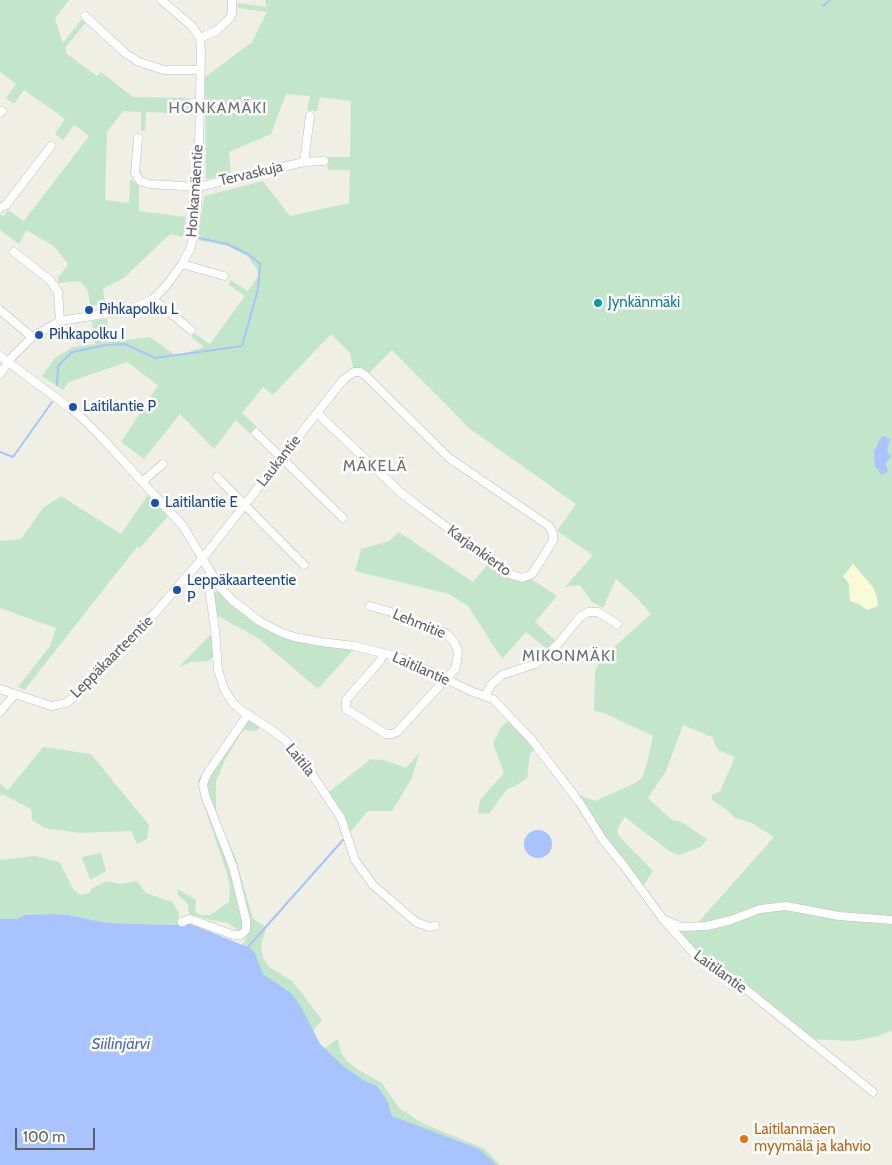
<!DOCTYPE html>
<meta charset="utf-8">
<style>
body{margin:0}
#map{position:relative;width:892px;height:1165px;overflow:hidden;background:#efefe5;font-family:Cabin,sans-serif}
canvas{display:block}
.scale{position:absolute;left:15px;top:1128px;width:80px;height:22px;box-sizing:border-box;border:2px solid #5d5f65;border-top:0;padding-left:6px;font-size:15px;line-height:18px;white-space:nowrap;color:#5d5f65;-webkit-text-stroke:4px #fff;paint-order:stroke}
</style>
<div id="map">
<canvas width="892" height="1165"></canvas>
<div class="scale">100 m</div>
</div>
<script>
const ctx = document.querySelector('canvas').getContext('2d');
ctx.lineJoin = 'round';
function paint(path, color) { ctx.fillStyle = color; ctx.fill(path, 'evenodd'); }
const poly = rows => new Path2D(rows.map(r => 'M' + r).join(''));
function trace(path, color, width, dash) { ctx.strokeStyle = color; ctx.lineWidth = width; ctx.lineCap = dash ? 'butt' : 'round'; ctx.setLineDash(dash || []); ctx.stroke(path); }
function write(font, color, halo, rows, align = 'center') {
  ctx.font = font + ' Cabin,sans-serif'; ctx.lineWidth = 5; ctx.setLineDash([]); ctx.textBaseline = 'middle'; ctx.strokeStyle = halo; ctx.fillStyle = color; for (const [text, x, y, turn = 0] of rows) {
    ctx.save(); ctx.translate(x, y); ctx.rotate((+turn || 0) * Math.PI / 180); ctx.textAlign = isNaN(turn) ? turn : align; if (halo) ctx.strokeText(text, 0, 0); ctx.fillText(text, 0, 0); ctx.restore();
  }
}
const green = poly([
 [0,0,69,0,55,19,63,43,82,19,86,22,65,48,67,54,97,76,101,72,133,97,190,98,189,114,146,112,145,131,141,131,141,112,123,111,107,132,105,200,129,203,130,179,139,186,139,211,186,217,184,237,170,234,125,277,103,289,105,304,90,306,88,291,80,281,58,283,58,278,68,264,54,246,26,230,19,244,0,230,0,214,4,216,8,210,24,221,89,136,74,125,63,140,55,134,65,119,24,90,14,104,6,98,16,84,0,72],
 [265,0,892,0,892,1030,879,1036,854,1041,807,1039,787,1023,787,1017,779,1009,773,1012,716,970,663,919,694,927,774,837,750,822,735,818,727,810,712,800,712,795,720,791,735,757,718,750,712,737,683,725,666,771,648,798,672,820,682,822,707,839,701,847,679,855,669,851,625,817,617,829,618,835,653,871,641,889,571,792,595,801,635,783,642,778,648,760,653,736,604,713,594,711,595,671,601,659,651,614,637,598,616,579,603,608,591,601,580,585,565,587,593,555,557,531,576,504,470,429,392,350,366,376,354,372,350,353,331,334,273,395,263,387,242,413,257,427,250,434,236,420,214,449,180,414,144,459,121,442,158,385,127,362,69,382,63,390,42,376,55,358,73,347,95,344,92,321,107,319,110,342,150,337,176,356,204,347,191,337,194,333,210,344,245,296,228,284,231,280,248,291,260,274,248,257,228,246,198,240,204,196,263,181,290,216,349,203,350,170,328,170,326,157,350,157,351,101,320,97,317,111,307,110,310,96,286,94,271,134,229,152,231,175,206,179,205,77,252,42,267,12,238,8,238,3,266,7],
 [853,564,863,576,867,610,859,604,850,601,849,584],
 [148,495,168,516,140,548,137,547,26,688,25,690,18,687,50,646,56,628,0,608,0,541,21,539,43,508,61,496,121,534],
 [399,532,473,582,491,560,512,575,528,577,557,596,535,622,555,640,547,649,526,632,502,659,468,606,449,594,355,571,361,549,389,541],
 [219,592,230,604,258,623,321,645,353,650,318,689,258,638,216,615,213,593],
 [215,630,216,652,209,661,191,662,178,668],
 [242,711,261,726,256,731,244,730,241,733,226,758,216,782,216,809,221,827,235,856,253,919,266,927,261,946,263,958,269,967,292,981,301,992,322,1020,313,1031,320,1044,325,1048,338,1039,341,1053,348,1062,359,1070,382,1083,399,1108,422,1123,485,1149,500,1165,429,1165,229,961,247,938,228,923,211,920,189,914,188,904,177,894,178,889,196,900,195,912,201,915,210,915,229,902,230,888,227,874,200,793,198,780,242,717],
 [509,721,531,743,534,750,530,754,527,778,515,786,507,789,489,814,478,813,480,800,504,773,493,743,502,726],
 [43,747,91,754,149,825,147,839,137,844,131,831,80,833,44,828,32,820,31,809,2,794,0,796,0,784,8,790],
 [419,753,412,778,392,811,368,811,346,837,341,818,325,795,371,759,383,760,406,768],
 [101,853,106,871,90,880,82,857],
 [34,856,59,862,74,890,81,895,90,893,91,889,106,881,120,884,137,881,146,893,172,902,179,913,178,925,108,923,68,915,52,914,24,915,17,919,0,919,0,860]
]);
const sand = poly([
 [853,564,873,587,877,597,878,606,867,610,859,604,850,601,849,584,843,576]
]);
const water = poly([
 [884,436,890,439,887,451,891,457,885,463,888,470,887,472,881,475,878,469,875,467,874,451,881,438],
 '524 844a14 14 0 1 1 28 0a14 14 0 1 1-28 0Z',
 [52,914,68,915,108,923,178,925,184,927,188,923,248,947,254,951,263,974,291,993,300,1005,320,1044,343,1066,363,1080,377,1086,387,1100,392,1116,479,1149,497,1165,0,1165,0,919,17,919,24,915]
]);
const stream = poly([
 [823,6,830,0],
 [57,385,58,366,72,352,106,345,125,344,155,358,242,346,258,289,260,264,250,255,227,244,199,238],
 [0,452,13,457,52,402],
 [248,947,343,840]
]);
const minor = poly([
 [85,16,125,53,139,62,164,70,200,70],
 [200,38,216,31,230,18,232,14,232,0],
 [0,113,2,111],
 [138,138,135,173,140,181,150,184,198,187,304,162,324,161],
 [304,162,310,116],
 [0,208,6,205,51,146],
 [14,252,50,280,58,292,60,321],
 [182,264,224,276],
 [153,299,191,330],
 [0,310,32,337],
 [0,356,78,414,101,437,183,526,219,586,232,600,259,621,280,632,294,637,321,642,354,646,399,657,473,692,493,699,531,739,580,803,603,840,624,866,663,919,697,957,737,982,873,1092],
 [0,374,12,357,32,337,60,321,129,310,153,299,166,286,182,264,190,249,195,230,198,193,201,51,200,38,192,26,161,0],
 [256,433,343,518],
 [217,477,304,565],
 [143,481,163,464],
 [210,573,208,579,215,630,218,670,224,689,233,703,242,711,269,728,285,740,301,758,341,818,355,860,373,885,416,922,429,927,435,926],
 [370,606,391,612,415,622,446,633,454,642,458,651,457,661,455,669,397,732,392,734,386,734,346,709,346,700,380,661,383,653],
 [0,689,51,706,66,703,78,694,140,630,202,559,343,380,354,372,360,372,366,376,449,458,549,526,553,534,553,541,532,574,522,578,512,575,418,506,400,492,317,413],
 [486,695,490,686,502,675,535,664,544,657,558,644,580,617,588,612,598,612,617,624],
 [0,712,15,694],
 [667,921,682,927,707,926,731,920,760,909,786,906,839,916,892,920],
 [182,922,190,919,234,935,241,935,246,930,246,920,233,867,205,795,203,784,207,774,248,714]
]);
const markers = [
 [598,303,5,"#0f9aa8"],
 [89,310,5,"#1a4fb4"],
 [39,335,5,"#1a4fb4"],
 [73,407,5,"#1a4fb4"],
 [155,503,5,"#1a4fb4"],
 [177,590,5,"#1a4fb4"],
 [744,1139,5,"#e8710a"]
];
const streetNames = [
 ["Tervaskuja",251,174,-13],
 ["Honkamäentie",195,191,-86],
 ["Laukantie",279,461,-52],
 ["Karjankierto",479,551,36],
 ["Lehmitie",419,624,22],
 ["Leppäkaarteentie",112,657,-45],
 ["Laitilantie",421,669,24],
 ["Laitila",300,760,51],
 ["Laitilantie",720,972,36]
];
const cultureNames = [
 ["Jynkänmäki",608,303]
];
const transitNames = [
 ["Pihkapolku L",99,310],
 ["Pihkapolku I",49,335],
 ["Laitilantie P",83,407],
 ["Laitilantie E",165,503],
 ["Leppäkaarteentie",187,581],
 ["P",187,598]
];
const foodNames = [
 ["Laitilanmäen",754,1130],
 ["myymälä ja kahvio",754,1147]
];
const neighbourhoodNames = [
 ["HONKAMÄKI",218,108],
 ["MÄKELÄ",375,466],
 ["MIKONMÄKI",569,656]
];
const waterNames = [
 ["Siilinjärvi",121,1044]
];
paint(green, '#c3e6cb');
paint(sand, '#f9fad6');
paint(water, '#a8c3fd');
trace(stream, '#a8c3fd', 2);
trace(minor, '#bdbdc3', 9);
trace(minor, '#fff', 8);
for (const [x, y, r, color] of markers) { const dot = new Path2D(); dot.arc(x, y, r, 0, 2 * Math.PI); ctx.fillStyle = color; ctx.fill(dot); trace(dot, '#fff', 2); }
write('15px', '#5d5f65', '#fff', streetNames);
write('15px', '#0d838f', '#fff', cultureNames, 'left');
write('15px', '#164399', '#fff', transitNames, 'left');
write('15px', '#c56008', '#fff', foodNames, 'left');
ctx.letterSpacing = '1px';
write('16px', '#6e7077', '#fff', neighbourhoodNames);
ctx.letterSpacing = '0px';
write('italic 16px', '#4a67c1', '#fff', waterNames);
</script>
